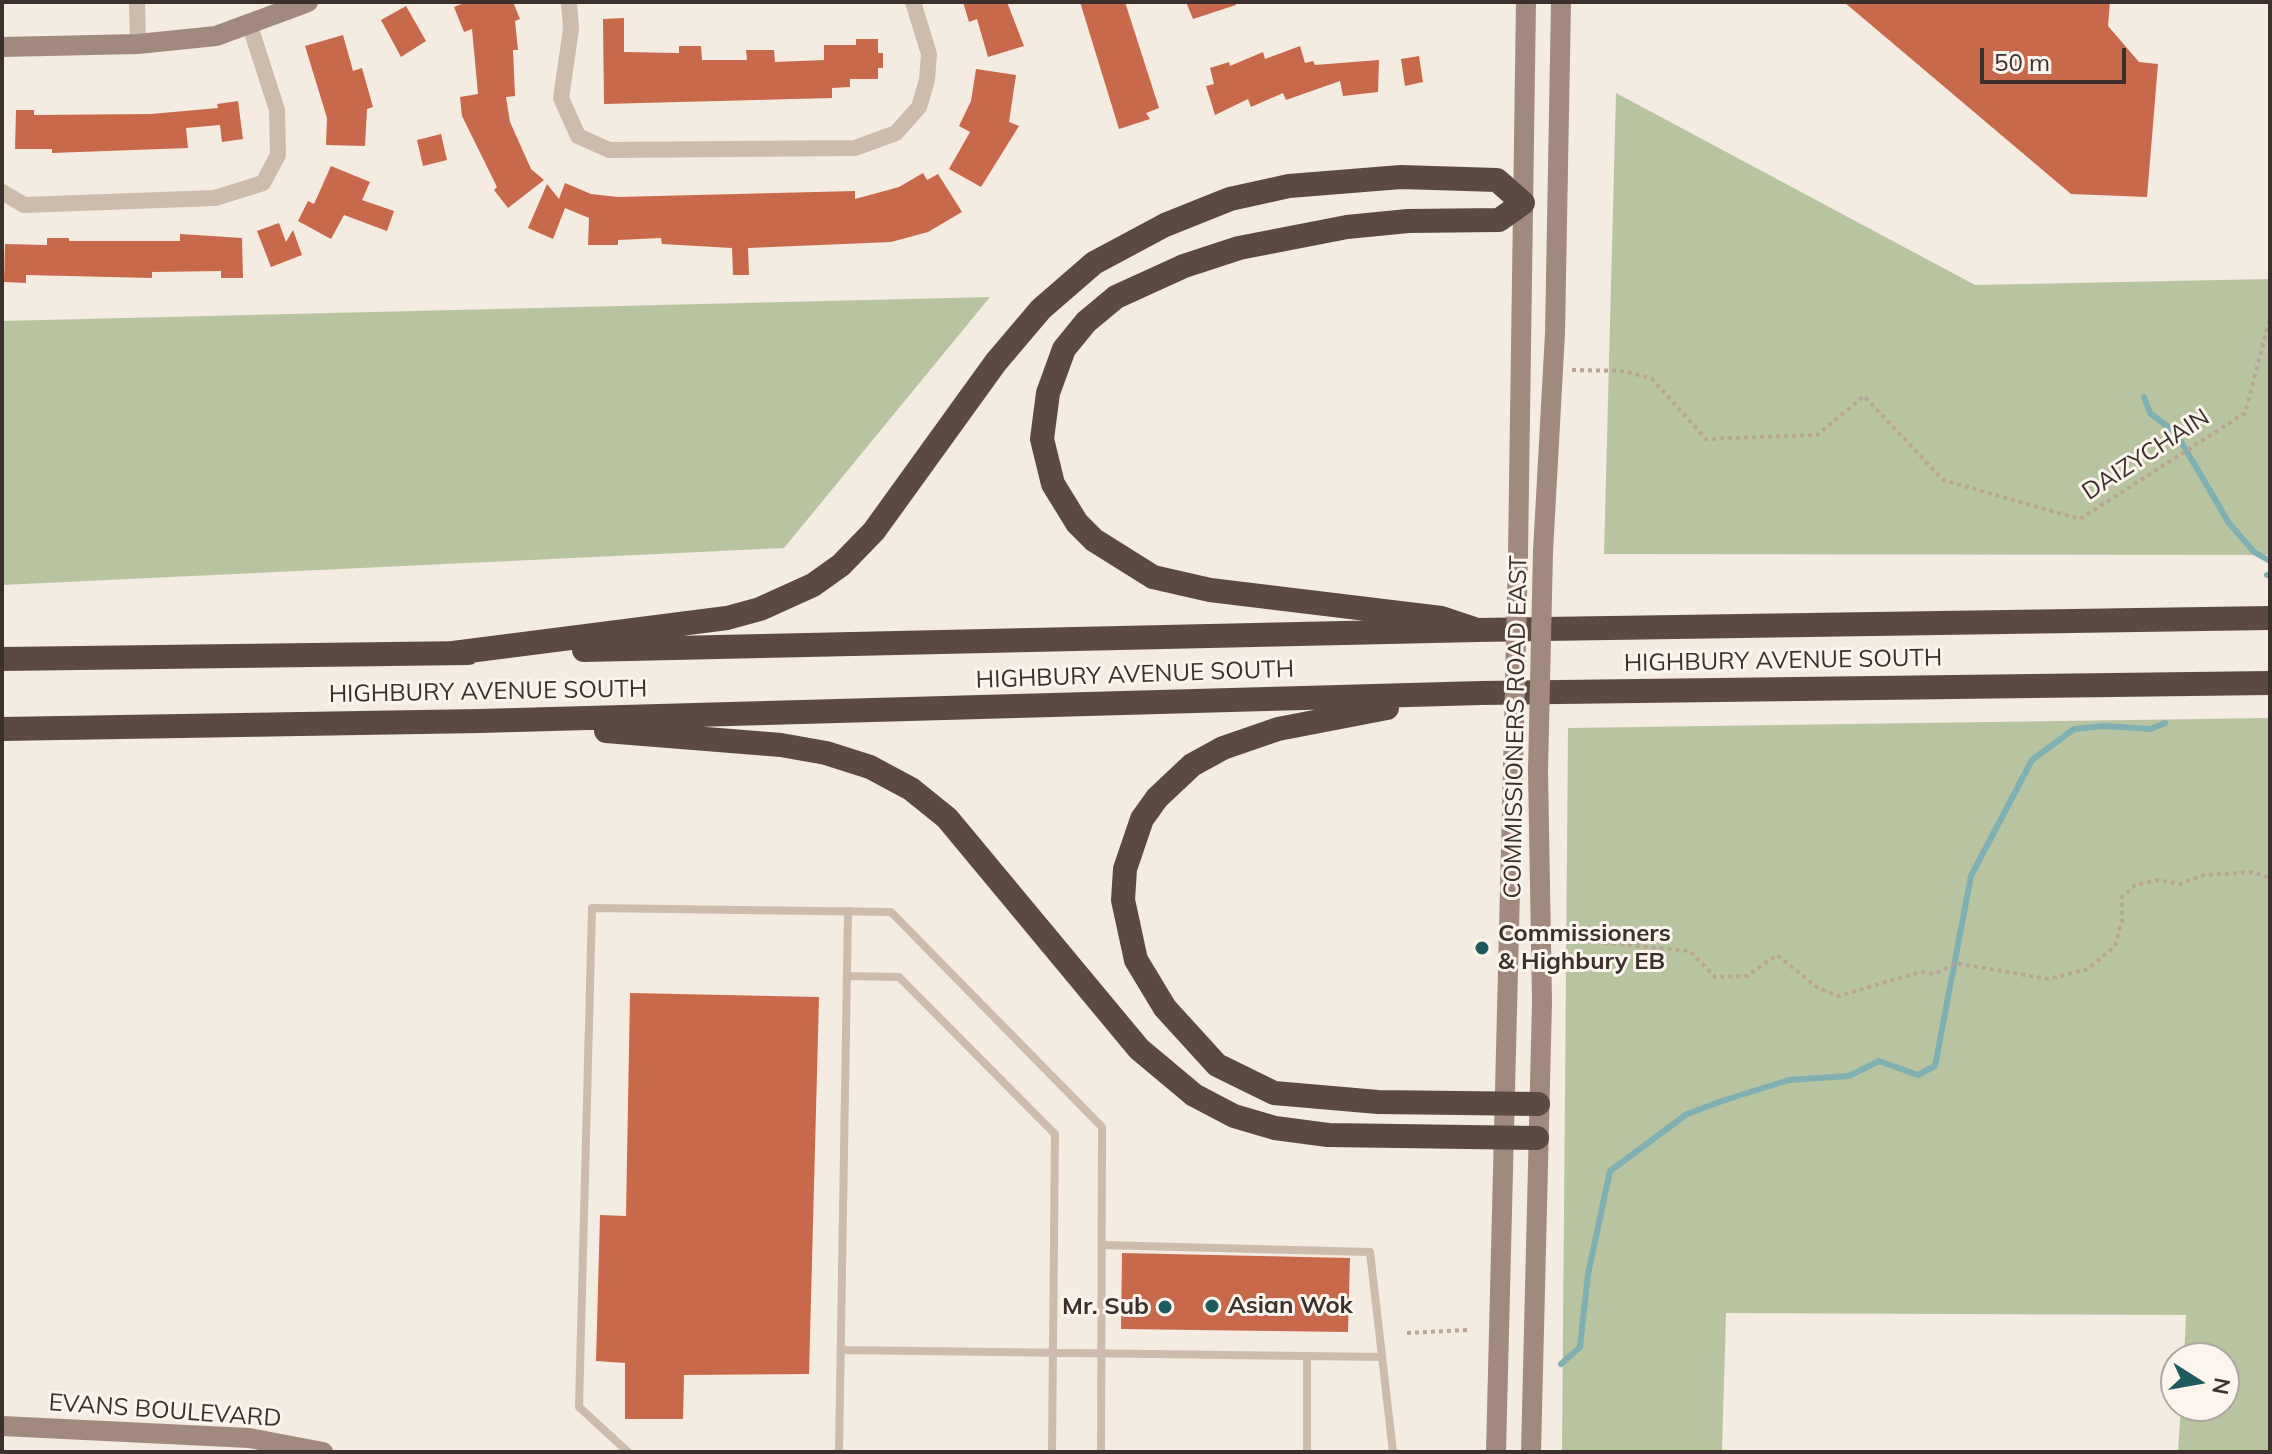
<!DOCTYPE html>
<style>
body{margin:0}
#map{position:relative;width:2272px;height:1454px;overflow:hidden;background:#f4ebe1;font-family:Mulish,sans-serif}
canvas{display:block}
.frame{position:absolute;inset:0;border:4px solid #3b302b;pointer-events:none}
.north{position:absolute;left:2160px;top:1342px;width:80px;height:80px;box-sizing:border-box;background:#fbf5ee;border:2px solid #aea6a0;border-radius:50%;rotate:101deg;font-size:22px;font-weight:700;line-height:32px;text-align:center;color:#3b302b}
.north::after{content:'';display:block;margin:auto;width:28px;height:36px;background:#1f5a5e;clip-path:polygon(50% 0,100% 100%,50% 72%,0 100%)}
.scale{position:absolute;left:1980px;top:48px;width:146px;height:36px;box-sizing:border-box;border:4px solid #3b302b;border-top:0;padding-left:10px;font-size:24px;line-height:28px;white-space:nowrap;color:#3b302b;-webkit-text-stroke:6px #fbf5ee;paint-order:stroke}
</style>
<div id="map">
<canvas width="2272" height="1454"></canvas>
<div class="frame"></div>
<div class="north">N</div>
<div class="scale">50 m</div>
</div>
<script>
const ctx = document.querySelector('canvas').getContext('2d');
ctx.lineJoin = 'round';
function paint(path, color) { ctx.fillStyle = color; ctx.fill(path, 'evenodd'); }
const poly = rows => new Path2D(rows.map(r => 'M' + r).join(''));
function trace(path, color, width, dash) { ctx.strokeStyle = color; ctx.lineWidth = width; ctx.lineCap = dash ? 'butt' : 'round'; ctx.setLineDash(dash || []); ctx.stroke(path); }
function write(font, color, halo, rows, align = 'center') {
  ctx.font = font + ' Mulish,sans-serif'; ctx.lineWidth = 6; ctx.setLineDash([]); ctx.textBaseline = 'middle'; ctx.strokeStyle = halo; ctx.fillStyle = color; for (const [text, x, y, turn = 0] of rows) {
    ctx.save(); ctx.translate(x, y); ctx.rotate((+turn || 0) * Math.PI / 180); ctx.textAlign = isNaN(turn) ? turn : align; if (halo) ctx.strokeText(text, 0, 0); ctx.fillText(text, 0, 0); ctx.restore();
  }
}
const green = poly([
 [1616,93,1975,285,2270,279,2270,555,1604,554],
 [990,297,784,548,2,585,2,321],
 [2270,718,2270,1452,2178,1452,2181,1406,2224,1406,2224,1358,2184,1358,2186,1315,1726,1313,1722,1452,1562,1452,1568,728]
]);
const stream = poly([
 [2144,397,2150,413,2176,433,2229,523,2254,552,2270,561],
 [2267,575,2270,574],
 [1561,1364,1580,1347,1588,1274,1610,1171,1687,1114,1725,1100,1789,1080,1849,1076,1879,1061,1918,1075,1935,1066,1971,876,2032,760,2074,729,2104,726,2151,729,2165,723]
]);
const building = poly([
 [467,2,513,2,520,19,515,21,518,50,513,50,515,96,506,97,510,122,531,169,544,180,508,208,494,190,497,187,462,116,460,97,478,94,472,29,464,32,454,7],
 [963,2,1007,2,1024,46,988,57,977,19,969,22],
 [1080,2,1125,2,1159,108,1146,113,1150,119,1119,129],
 [1186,2,1235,2,1236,5,1193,19],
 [1844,2,2110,2,2108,26,2139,62,2158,64,2147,197,2071,194],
 [406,6,426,41,401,57,381,20],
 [624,18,624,52,679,53,679,46,701,46,702,60,747,60,746,50,774,50,775,62,824,60,824,45,856,45,856,39,878,39,878,53,883,53,883,68,878,68,878,79,850,79,850,87,832,88,832,98,604,104,603,19],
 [343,35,353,71,362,68,373,107,367,109,365,146,326,145,327,118,305,46],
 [1300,46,1305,63,1313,61,1315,65,1379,60,1378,92,1343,96,1340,81,1286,100,1283,93,1251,107,1248,99,1215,115,1206,86,1214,84,1210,68,1229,62,1230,66,1263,52,1265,59],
 [1419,56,1423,82,1405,86,1401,59],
 [976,69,1016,75,1009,122,1019,126,981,187,949,169,970,132,959,126,971,101],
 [238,101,243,139,222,142,220,125,186,128,188,148,52,153,52,149,15,149,16,110,34,110,34,115,151,114,218,108,217,104],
 [441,134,447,160,423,166,417,140],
 [331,166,370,182,362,200,394,211,387,231,344,215,331,239,298,221,308,201,314,204],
 [923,173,927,180,938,174,962,212,928,232,891,242,748,248,749,275,733,275,732,248,662,244,661,238,618,240,618,245,588,245,589,218,565,208,553,239,528,228,547,184,559,199,565,183,591,194,618,197,855,191,855,199,899,187],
 [279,223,286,242,293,230,302,255,271,267,257,231],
 [180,234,242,238,243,278,221,278,221,271,152,272,152,278,26,275,26,283,4,282,5,244,47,245,47,238,69,238,69,241,180,241],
 [630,993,819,997,809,1374,684,1375,683,1419,625,1419,625,1363,596,1361,600,1215,626,1216],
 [1122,1253,1350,1258,1348,1332,1121,1329]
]);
const path = poly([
 [1572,370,1625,371,1652,379,1706,439,1817,435,1864,396,1943,480,2080,519,2245,413,2270,318],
 [1564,939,1690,951,1715,977,1747,976,1777,955,1818,988,1838,996,1921,972,1935,974,1955,963,2048,979,2088,969,2115,946,2122,921,2122,897,2135,885,2158,880,2180,884,2204,875,2253,872,2270,878],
 [1407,1333,1467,1330]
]);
const lane = poly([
 [847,976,899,977,1055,1134,1052,1452],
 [1102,1245,1370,1252,1393,1452],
 [841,1350,1382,1357],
 [628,1452,579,1407,592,908,891,912,1102,1127,1101,1452],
 [839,1452,848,911],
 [1307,1452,1307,1356]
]);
const street = poly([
 [137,2,138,44],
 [569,2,571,29,561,98,578,136,609,150,855,148,896,133,919,107,927,80,929,54,913,2],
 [2,192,24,205,215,198,263,183,278,155,277,110,249,23]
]);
const secondary = poly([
 [2,47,138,44,216,36,308,2],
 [1543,552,1555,333,1561,2],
 [1518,554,1526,2],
 [2,1426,249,1438,323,1452],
 [1496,1452,1513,769],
 [1531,1452,1542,1002,1538,770]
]);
const highway = poly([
 [584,650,1477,630,2270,618],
 [453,653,727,618,760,609,813,585,841,565,874,531,996,362,1041,309,1094,263,1165,225,1230,199,1289,186,1401,177,1497,180,1523,203,1499,220,1408,221,1347,227,1239,248,1184,266,1116,297,1086,322,1064,349,1048,393,1042,439,1053,484,1077,523,1094,540,1153,577,1210,590,1441,618,1477,630],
 [2,659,468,653],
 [1387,708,1278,729,1223,748,1192,765,1157,798,1142,819,1125,869,1123,900,1136,960,1165,1008,1217,1065,1274,1093,1378,1102,1538,1104],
 [2,729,480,721,1481,693,2270,683],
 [606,731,781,745,826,753,870,767,911,789,947,818,1139,1049,1194,1095,1234,1116,1275,1128,1328,1135,1537,1138]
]);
const secondaryBridge = poly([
 [1513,769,1518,554],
 [1538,770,1543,552]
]);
const markers = [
 [1482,948,8,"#1f5a5e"],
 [1212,1306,8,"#1f5a5e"],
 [1165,1307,8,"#1f5a5e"]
];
const streetNames = [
 ["DAIZYCHAIN",2146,455,-33],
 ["HIGHBURY AVENUE SOUTH",1783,661,-1],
 ["HIGHBURY AVENUE SOUTH",1135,675,-2],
 ["HIGHBURY AVENUE SOUTH",488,692,-1],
 ["COMMISSIONERS ROAD EAST",1516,727,-89],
 ["EVANS BOULEVARD",165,1411,4]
];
const poiNames = [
 ["Commissioners",1498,934],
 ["& Highbury EB",1498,962],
 ["Asian Wok",1228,1306],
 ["Mr. Sub",1149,1307,"right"]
];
paint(green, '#b8c4a0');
trace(stream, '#7fb0b2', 6);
paint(building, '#c8694b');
trace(path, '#b9a596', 4, [4, 4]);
trace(lane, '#cdbbac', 8);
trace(street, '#cdbbac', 16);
trace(secondary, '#a18a7d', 20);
trace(highway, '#5c4a42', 24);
trace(secondaryBridge, '#a18a7d', 20);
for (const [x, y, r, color] of markers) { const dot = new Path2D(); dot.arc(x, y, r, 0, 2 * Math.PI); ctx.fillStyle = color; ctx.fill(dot); trace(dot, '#fbf5ee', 3); }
write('24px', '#3b302b', '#fbf5ee', streetNames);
write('bold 24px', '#3b302b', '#fbf5ee', poiNames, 'left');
</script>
